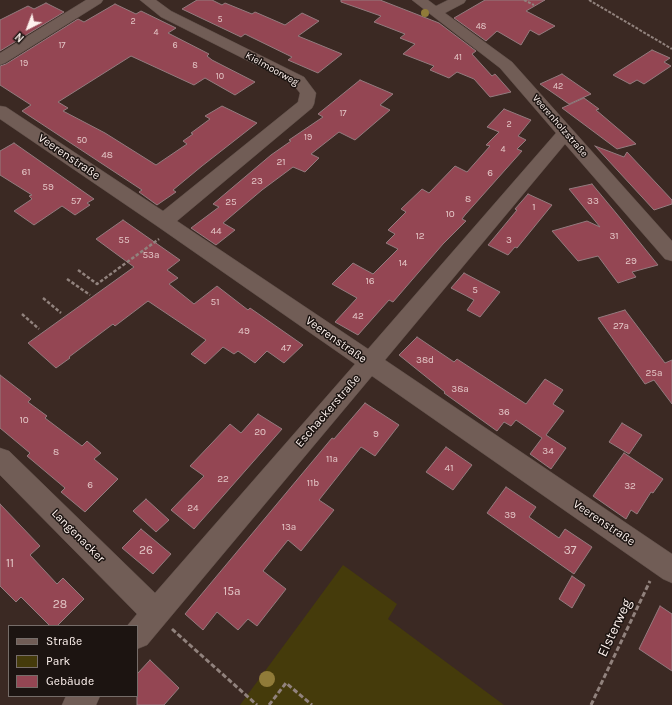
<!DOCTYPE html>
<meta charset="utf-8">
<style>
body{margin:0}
#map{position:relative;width:672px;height:705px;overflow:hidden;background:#3b2923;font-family:Karla,sans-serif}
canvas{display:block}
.legend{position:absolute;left:8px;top:625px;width:130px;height:72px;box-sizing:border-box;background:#1c1411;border:1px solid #766d69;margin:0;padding:5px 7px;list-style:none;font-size:12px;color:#fef2ee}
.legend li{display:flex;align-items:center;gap:8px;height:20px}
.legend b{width:20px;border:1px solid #766d69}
.north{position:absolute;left:8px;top:8px;width:40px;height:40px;-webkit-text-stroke:3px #1c1411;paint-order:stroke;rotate:222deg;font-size:11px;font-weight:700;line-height:16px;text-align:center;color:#fef2ee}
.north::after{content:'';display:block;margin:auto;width:14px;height:18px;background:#fef2ee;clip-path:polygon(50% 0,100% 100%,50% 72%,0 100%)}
</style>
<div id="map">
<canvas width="672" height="705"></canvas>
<ul class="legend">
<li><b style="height:5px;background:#715d56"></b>Straße</li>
<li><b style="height:11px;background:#453b0b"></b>Park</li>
<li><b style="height:11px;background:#944653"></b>Gebäude</li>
</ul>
<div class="north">N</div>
</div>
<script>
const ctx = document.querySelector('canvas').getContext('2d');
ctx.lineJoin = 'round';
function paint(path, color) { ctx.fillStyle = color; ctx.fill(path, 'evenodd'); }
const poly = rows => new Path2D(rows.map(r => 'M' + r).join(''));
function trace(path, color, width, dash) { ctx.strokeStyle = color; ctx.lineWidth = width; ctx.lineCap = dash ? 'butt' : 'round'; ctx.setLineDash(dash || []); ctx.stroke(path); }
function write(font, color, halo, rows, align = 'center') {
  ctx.font = font + ' Karla,sans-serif'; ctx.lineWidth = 3; ctx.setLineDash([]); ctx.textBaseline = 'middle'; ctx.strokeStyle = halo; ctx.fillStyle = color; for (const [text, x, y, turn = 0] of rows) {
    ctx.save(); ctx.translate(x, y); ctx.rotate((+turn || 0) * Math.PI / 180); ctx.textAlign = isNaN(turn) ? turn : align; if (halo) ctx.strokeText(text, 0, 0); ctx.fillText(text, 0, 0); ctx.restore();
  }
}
const green = poly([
 [343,565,397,604,388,619,504,705,240,705]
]);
const building = poly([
 [197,0,212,0,222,5,225,3,252,14,255,12,285,25,302,13,319,21,298,36,342,54,318,73,288,60,292,57,251,37,245,34,241,37,182,9,197,0],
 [341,0,380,0,439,23,476,51,472,54,492,76,495,74,511,92,490,97,474,79,457,72,449,78,430,70,434,66,403,54,415,44,400,38,405,34,374,22,381,16,341,2,341,0],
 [485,0,545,0,526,11,555,26,539,35,530,30,521,45,497,31,486,41,454,18,485,0],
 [46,3,64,12,0,51,0,20,28,6,34,9,46,3],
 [115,4,136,14,141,11,176,28,168,33,209,54,207,56,212,60,255,82,235,95,205,78,194,85,131,56,58,102,68,108,63,111,105,133,156,165,187,144,183,141,193,134,191,133,210,119,205,116,222,106,257,123,202,166,173,190,176,192,157,205,139,192,142,190,22,111,31,105,0,85,0,66,6,64,78,19,84,22,115,4],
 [652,50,670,58,664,62,671,66,644,84,637,80,630,84,613,75,652,50],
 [562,74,591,94,569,104,540,84,562,74],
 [360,80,393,94,380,105,390,110,355,140,339,132,311,154,319,158,305,172,293,167,262,190,223,223,235,230,216,245,191,228,219,207,213,204,271,155,291,141,289,140,323,117,318,114,360,80],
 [584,98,599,109,596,110,636,144,617,149,562,108,584,98],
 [504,109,531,120,518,136,526,140,517,149,522,151,465,215,462,219,466,221,443,244,393,302,389,300,358,335,335,322,357,298,332,284,353,263,373,274,398,249,386,243,395,234,388,230,406,212,401,209,422,189,429,193,455,166,467,172,490,146,486,145,499,132,487,127,504,109],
 [14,143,94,199,87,203,90,205,75,215,62,206,34,225,14,211,32,199,29,196,32,195,0,175,0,151,14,143],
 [595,146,624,157,627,152,672,200,672,204,654,210,595,146],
 [592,184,616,213,658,265,632,272,636,277,618,283,598,256,578,261,552,231,587,221,600,227,569,189,592,184],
 [528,194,552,205,517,248,515,247,508,255,488,245,517,210,515,209,528,194],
 [123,220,180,260,167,270,178,278,169,284,194,304,217,286,248,310,250,308,303,345,284,363,267,351,255,363,238,351,234,354,223,347,205,364,191,354,206,340,148,301,115,326,113,324,69,357,70,358,56,368,28,343,134,267,96,239,123,220],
 [464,273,500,292,480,317,467,310,474,300,451,288,464,273],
 [625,310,665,363,672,360,672,404,654,380,645,384,598,318,625,310],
 [417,337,454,362,457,359,526,404,545,379,563,390,553,404,564,411,546,435,566,448,551,469,530,454,542,438,516,420,511,426,504,422,497,431,444,393,445,392,399,355,417,337],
 [0,375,31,399,28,402,47,416,45,418,82,446,87,441,101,453,94,459,118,479,85,512,61,492,65,488,27,456,30,453,0,428,0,375],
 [365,403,399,425,375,456,361,447,319,500,334,510,301,551,288,540,263,571,286,589,257,626,248,619,238,630,217,612,203,630,185,614,332,438,334,439,365,403],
 [258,414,282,429,194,529,171,510,204,476,190,466,230,424,241,433,258,414],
 [622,423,642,435,629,454,609,442,622,423],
 [446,447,472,465,453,490,426,472,446,447],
 [624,453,663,479,653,493,651,492,637,514,631,510,626,519,593,496,624,453],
 [506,487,536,507,529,517,559,538,565,529,592,547,574,574,487,513,506,487],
 [146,499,169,520,156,532,133,511,146,499],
 [0,504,40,546,30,555,57,584,63,578,84,599,57,626,50,626,21,597,16,602,0,586,0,504],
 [141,529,171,554,153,574,122,548,141,529],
 [572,576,585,585,572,608,559,599,572,576],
 [660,606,672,614,672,671,639,649,660,606],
 [150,660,179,688,164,705,137,705,137,674,150,660]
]);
const pathFar2 = poly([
 [524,0,534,5],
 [589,0,672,49]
]);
const pathFar1 = poly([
 [78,270,97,284,159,239],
 [67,279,90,295],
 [43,298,61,313],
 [22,314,39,329]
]);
const path = poly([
 [172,629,257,705],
 [269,705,286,683,312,705],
 [591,705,650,581]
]);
const minor = poly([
 [86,0,103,0,101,3,5,63,0,65,0,53,86,0],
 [140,0,156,0,171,11,304,77,316,93,314,104,312,108,177,221,368,349,556,133,500,68,412,0,428,0,436,6,448,0,466,0,464,3,445,13,512,62,672,241,672,261,665,259,565,144,385,360,672,554,672,583,663,579,372,376,147,645,137,649,137,626,127,626,137,614,0,475,0,448,9,451,155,593,355,364,157,226,0,119,0,106,6,107,163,211,298,102,300,93,292,83,161,17,140,0],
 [66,696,100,696,96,705,62,705,66,696]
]);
const trees = [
 [425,13,4],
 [267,679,8]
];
const farNumbernames = [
 ["5",220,19],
 ["2",133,21],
 ["48",481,26],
 ["4",156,32],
 ["17",62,45],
 ["6",175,45],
 ["41",458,57],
 ["19",24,63],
 ["8",195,65],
 ["10",220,76],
 ["42",558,86],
 ["17",343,113],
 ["2",509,124],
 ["19",308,137],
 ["50",82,140],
 ["4",503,149]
];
const farStreetnames = [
 ["Kielmoorweg",272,69,29],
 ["Veerenholzstraße",560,126,49]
];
const numberNames = [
 ["48",107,155],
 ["21",281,162],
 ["61",26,172],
 ["6",490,173],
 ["23",257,181],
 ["59",48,187],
 ["8",468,199],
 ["57",76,201],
 ["33",593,201],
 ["25",231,202],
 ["1",534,207],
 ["10",450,214],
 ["44",216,231],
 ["12",420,236],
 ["31",614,236],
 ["55",124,240],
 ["3",509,240],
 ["53a",151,255],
 ["29",631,261],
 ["14",403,263],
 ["16",370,281],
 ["5",475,290],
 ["51",215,302],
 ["42",358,316],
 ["27a",621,326],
 ["49",244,331],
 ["47",286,348],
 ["38d",425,360],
 ["25a",654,373],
 ["38a",460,389],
 ["36",504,412],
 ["10",24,420],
 ["20",260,432],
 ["9",376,434],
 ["34",548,451],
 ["8",56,452],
 ["11a",332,459],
 ["41",449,468],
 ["22",223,479],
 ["11b",313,483],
 ["6",90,485],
 ["32",630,486],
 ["24",193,508],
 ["39",510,515],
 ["13a",289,527]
];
const streetNames = [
 ["Veerenstraße",69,157,34],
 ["Veerenstraße",336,340,35],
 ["Eschackerstraße",328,411,-49],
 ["Veerenstraße",604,523,34],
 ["Langenacker",78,536,45]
];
const nearNumbernames = [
 ["26",146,551],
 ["37",570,551],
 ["11",10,564],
 ["15a",232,592],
 ["28",60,605]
];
const nearStreetnames = [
 ["Elsterweg",615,628,-65]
];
paint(green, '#453b0b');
paint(building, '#944653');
trace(building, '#937b7e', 1);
trace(minor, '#574842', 1);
trace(pathFar2, '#91827d', 2, [3, 1.5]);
trace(pathFar1, '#91827d', 2.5, [3.5, 2]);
trace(path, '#91827d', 3, [5, 2.5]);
paint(minor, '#715d56');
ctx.fillStyle = '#907b39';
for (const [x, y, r] of trees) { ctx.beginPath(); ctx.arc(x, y, r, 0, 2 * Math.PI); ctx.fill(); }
write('9px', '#e4c7c7', null, farNumbernames);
write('10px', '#fef2ee', '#1c1411', farStreetnames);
write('10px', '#e4c7c7', null, numberNames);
write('12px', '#fef2ee', '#1c1411', streetNames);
write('12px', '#e4c7c7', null, nearNumbernames);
write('14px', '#fef2ee', '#1c1411', nearStreetnames);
</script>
